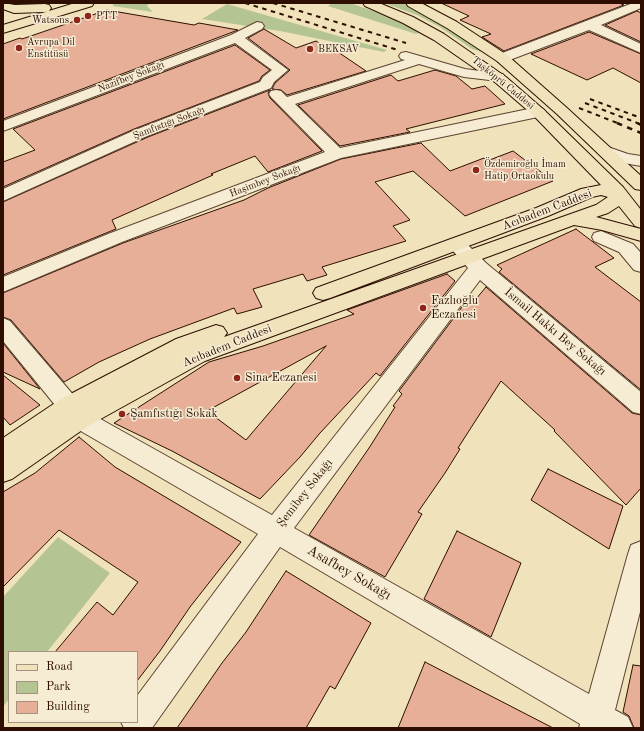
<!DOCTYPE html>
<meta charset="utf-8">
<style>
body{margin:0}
#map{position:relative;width:644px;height:731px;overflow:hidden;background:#f0e2bb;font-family:"Old Standard TT",serif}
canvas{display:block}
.frame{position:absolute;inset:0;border:4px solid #2d0e00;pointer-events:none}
.legend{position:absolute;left:8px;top:651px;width:130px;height:72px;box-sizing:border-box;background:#f5ecd3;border:1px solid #a5937f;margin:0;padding:5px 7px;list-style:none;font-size:12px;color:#2d0e00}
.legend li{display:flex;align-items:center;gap:8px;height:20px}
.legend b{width:20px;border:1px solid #a5937f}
</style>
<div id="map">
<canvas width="644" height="731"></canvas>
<div class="frame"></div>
<ul class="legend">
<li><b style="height:5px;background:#f0e2bb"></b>Road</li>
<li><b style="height:11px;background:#b5c493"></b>Park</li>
<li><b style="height:11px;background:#e7af98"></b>Building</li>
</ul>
</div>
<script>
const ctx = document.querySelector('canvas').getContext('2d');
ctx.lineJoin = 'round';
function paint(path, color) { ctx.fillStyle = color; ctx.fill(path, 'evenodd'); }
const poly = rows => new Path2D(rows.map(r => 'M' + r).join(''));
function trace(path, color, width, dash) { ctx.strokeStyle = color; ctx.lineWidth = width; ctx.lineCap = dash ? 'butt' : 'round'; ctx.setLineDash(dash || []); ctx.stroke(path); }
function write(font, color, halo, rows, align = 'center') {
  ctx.font = font + ' "Old Standard TT",serif'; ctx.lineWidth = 3; ctx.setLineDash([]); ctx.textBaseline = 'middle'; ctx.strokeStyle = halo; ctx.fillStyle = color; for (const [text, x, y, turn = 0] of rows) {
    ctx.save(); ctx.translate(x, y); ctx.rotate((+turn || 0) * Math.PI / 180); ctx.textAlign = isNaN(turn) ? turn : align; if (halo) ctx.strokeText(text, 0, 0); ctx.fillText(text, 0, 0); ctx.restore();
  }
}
const green = poly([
 [114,3,149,3,147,6,153,12,113,6],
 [332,3,350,3,396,19,420,32,416,34,328,6],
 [384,3,403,3,429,16,486,53,472,49,440,27,417,15],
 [227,4,387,50,384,52,280,31,202,19],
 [58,537,110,573,47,652,9,652,9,699,3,707,3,597]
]);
const building = poly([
 [441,3,619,3,624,5,504,51,482,37,491,34,460,20,469,16,441,3],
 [107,10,194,25,199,23,238,30,3,119,3,44,20,38,22,39,107,10],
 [637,11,641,13,641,42,605,25,637,11],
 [264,29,296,48,316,41,334,53,338,52,366,71,287,95,281,90,272,89,275,83,290,70,248,38,264,29],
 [589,32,641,54,641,83,613,68,587,80,531,54,589,32],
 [235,45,270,70,262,76,259,81,134,129,3,187,3,162,35,150,13,129,235,45],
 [435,70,456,76,472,89,485,86,505,104,406,129,410,132,340,146,298,105,391,75,398,81,435,70],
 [270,90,268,93,270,98,322,151,268,172,255,156,211,174,213,175,112,220,116,229,3,275,3,202,148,137,270,90],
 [421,143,450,171,484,158,487,161,513,151,553,181,465,216,413,171,375,182,410,220,393,226,406,241,322,267,327,275,307,281,303,274,253,289,262,307,237,314,234,308,150,339,99,362,64,382,11,320,3,317,3,293,123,243,244,200,268,188,341,159,421,143],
 [576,229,614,258,595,267,641,302,641,390,499,272,502,269,497,265,576,229],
 [447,274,455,281,380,376,376,373,320,433,300,457,260,499,172,451,114,423,209,362,263,346,354,314,347,310,447,274],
 [326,346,246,440,207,411,326,346],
 [486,287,632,413,641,415,641,488,626,505,554,431,555,430,501,381,458,448,460,449,445,473,418,512,422,514,385,577,309,535,369,448,395,407,393,406,402,394,399,391,471,295,476,299,486,287],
 [3,343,40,389,3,372,3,343],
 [3,375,40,405,10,425,3,417,3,375],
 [79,437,115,467,241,542,190,607,160,651,137,681,137,652,55,652,97,602,113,615,138,582,59,530,3,587,3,492,35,473,79,437],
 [548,469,623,506,609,549,531,500,548,469],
 [457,531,521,563,491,637,424,599,457,531],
 [286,571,371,623,335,689,330,686,306,728,177,728,222,663,246,632,286,571],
 [425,662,553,728,398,728,425,662],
 [633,665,641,666,641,728,634,728,629,716,623,712,633,665]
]);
const minor = poly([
 [633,3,641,3,641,8,601,25,641,44,641,53,589,30,507,61,502,62,497,61,495,58,497,55,633,3],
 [257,22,262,23,264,26,262,29,245,38,288,70,274,82,271,88,147,136,3,201,3,189,135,130,260,82,263,77,272,70,235,43,3,131,3,121,231,35,257,22],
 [406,52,465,69,503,74,505,77,503,80,498,81,464,77,419,64,295,104,340,148,538,107,543,109,546,112,543,115,538,117,341,158,122,242,3,292,3,277,108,234,325,152,271,97,269,94,271,91,276,90,281,91,287,97,405,60,401,59,399,56,401,53,406,52],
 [605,146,628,154,641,156,641,166,618,162,599,154,597,151,599,148,605,146],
 [601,231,633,244,641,253,641,272,634,270,619,252,594,241,592,237,594,233,601,231],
 [456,238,463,240,486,263,641,392,641,414,633,412,480,280,294,528,589,694,628,554,631,545,641,541,641,608,615,710,628,717,633,728,579,728,580,724,280,547,152,728,124,728,121,722,137,722,137,696,258,534,72,426,3,341,3,318,10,321,88,412,272,515,468,268,447,244,449,240,456,238]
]);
const major = poly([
 [3,3,15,5,45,4,49,5,51,8,49,11,45,12,14,13,3,9,3,3],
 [75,3,94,3,92,6,3,33,3,25,75,3],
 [363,3,379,3,413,17,444,34,506,77,543,109,623,187,641,210,641,228,635,226,619,206,608,213,596,217,641,229,641,241,602,230,574,225,205,361,88,426,12,479,3,482,3,438,61,399,176,339,216,325,223,327,227,333,224,337,596,205,608,197,601,195,592,197,548,216,330,298,323,300,316,298,313,293,316,288,536,208,581,189,601,185,533,115,496,83,434,40,403,23,365,6,363,3],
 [406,3,421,3,457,22,507,55,567,108,641,176,641,190,635,189,557,114,497,61,447,28,408,6,406,3]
]);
const railFar1 = poly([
 [245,3,398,50],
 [273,3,406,43],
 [590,99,641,118],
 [585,103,640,124],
 [579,108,620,124]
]);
const rail = poly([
 [617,123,641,133],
 [637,123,641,125]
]);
const markers = [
 [88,16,4,"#8f2418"],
 [77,20,4,"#8f2418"],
 [19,48,4,"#8f2418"],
 [310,49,4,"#8f2418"],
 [476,170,4,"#8f2418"],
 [423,308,4,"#8f2418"],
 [237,378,4,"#8f2418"],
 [122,414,4,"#8f2418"]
];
const farPoinames = [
 ["PTT",96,16],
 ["Watsons",69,20,"right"],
 ["Avrupa Dil",27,42],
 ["Enstitüsü",27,54],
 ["BEKSAV",318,49],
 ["Özdemiroğlu İmam",484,164],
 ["Hatip Ortaokulu",484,176]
];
const farStreetnames = [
 ["Nazifbey Sokağı",131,77,-21],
 ["Taşköprü Caddesi",503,83,39],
 ["Şamfıstığı Sokağı",169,123,-21],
 ["Haşimbey Sokağı",265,181,-21]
];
const streetNames = [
 ["Acıbadem Caddesi",547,210,-21],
 ["İsmail Hakkı Bey Sokağı",555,332,40],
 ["Acıbadem Caddesi",227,346,-22],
 ["Şemibey Sokağı",305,493,-52]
];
const poiNames = [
 ["Fazlıoğlu",431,301],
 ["Eczanesi",431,315],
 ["Sina Eczanesi",245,378],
 ["Şamfıstığı Sokak",130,414]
];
const nearStreetnames = [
 ["Asafbey Sokağı",349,573,30]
];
paint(green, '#b5c493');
paint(building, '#e7af98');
trace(building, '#2d0e00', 1);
trace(minor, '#5e432f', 2);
trace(major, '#2d0e00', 2);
paint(minor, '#f5ecd3');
paint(major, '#f0e2bb');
trace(railFar1, '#2d0e00', 2, [4.5, 4.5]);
trace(rail, '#2d0e00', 2.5, [5.5, 5.5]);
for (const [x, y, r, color] of markers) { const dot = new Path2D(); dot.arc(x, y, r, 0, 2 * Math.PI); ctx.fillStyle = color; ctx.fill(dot); trace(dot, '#f5ecd3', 1.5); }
write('10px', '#2d0e00', '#f5ecd3', farPoinames, 'left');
write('10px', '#2d0e00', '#f5ecd3', farStreetnames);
write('12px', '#2d0e00', '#f5ecd3', streetNames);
write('12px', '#2d0e00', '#f5ecd3', poiNames, 'left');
write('14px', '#2d0e00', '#f5ecd3', nearStreetnames);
</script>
